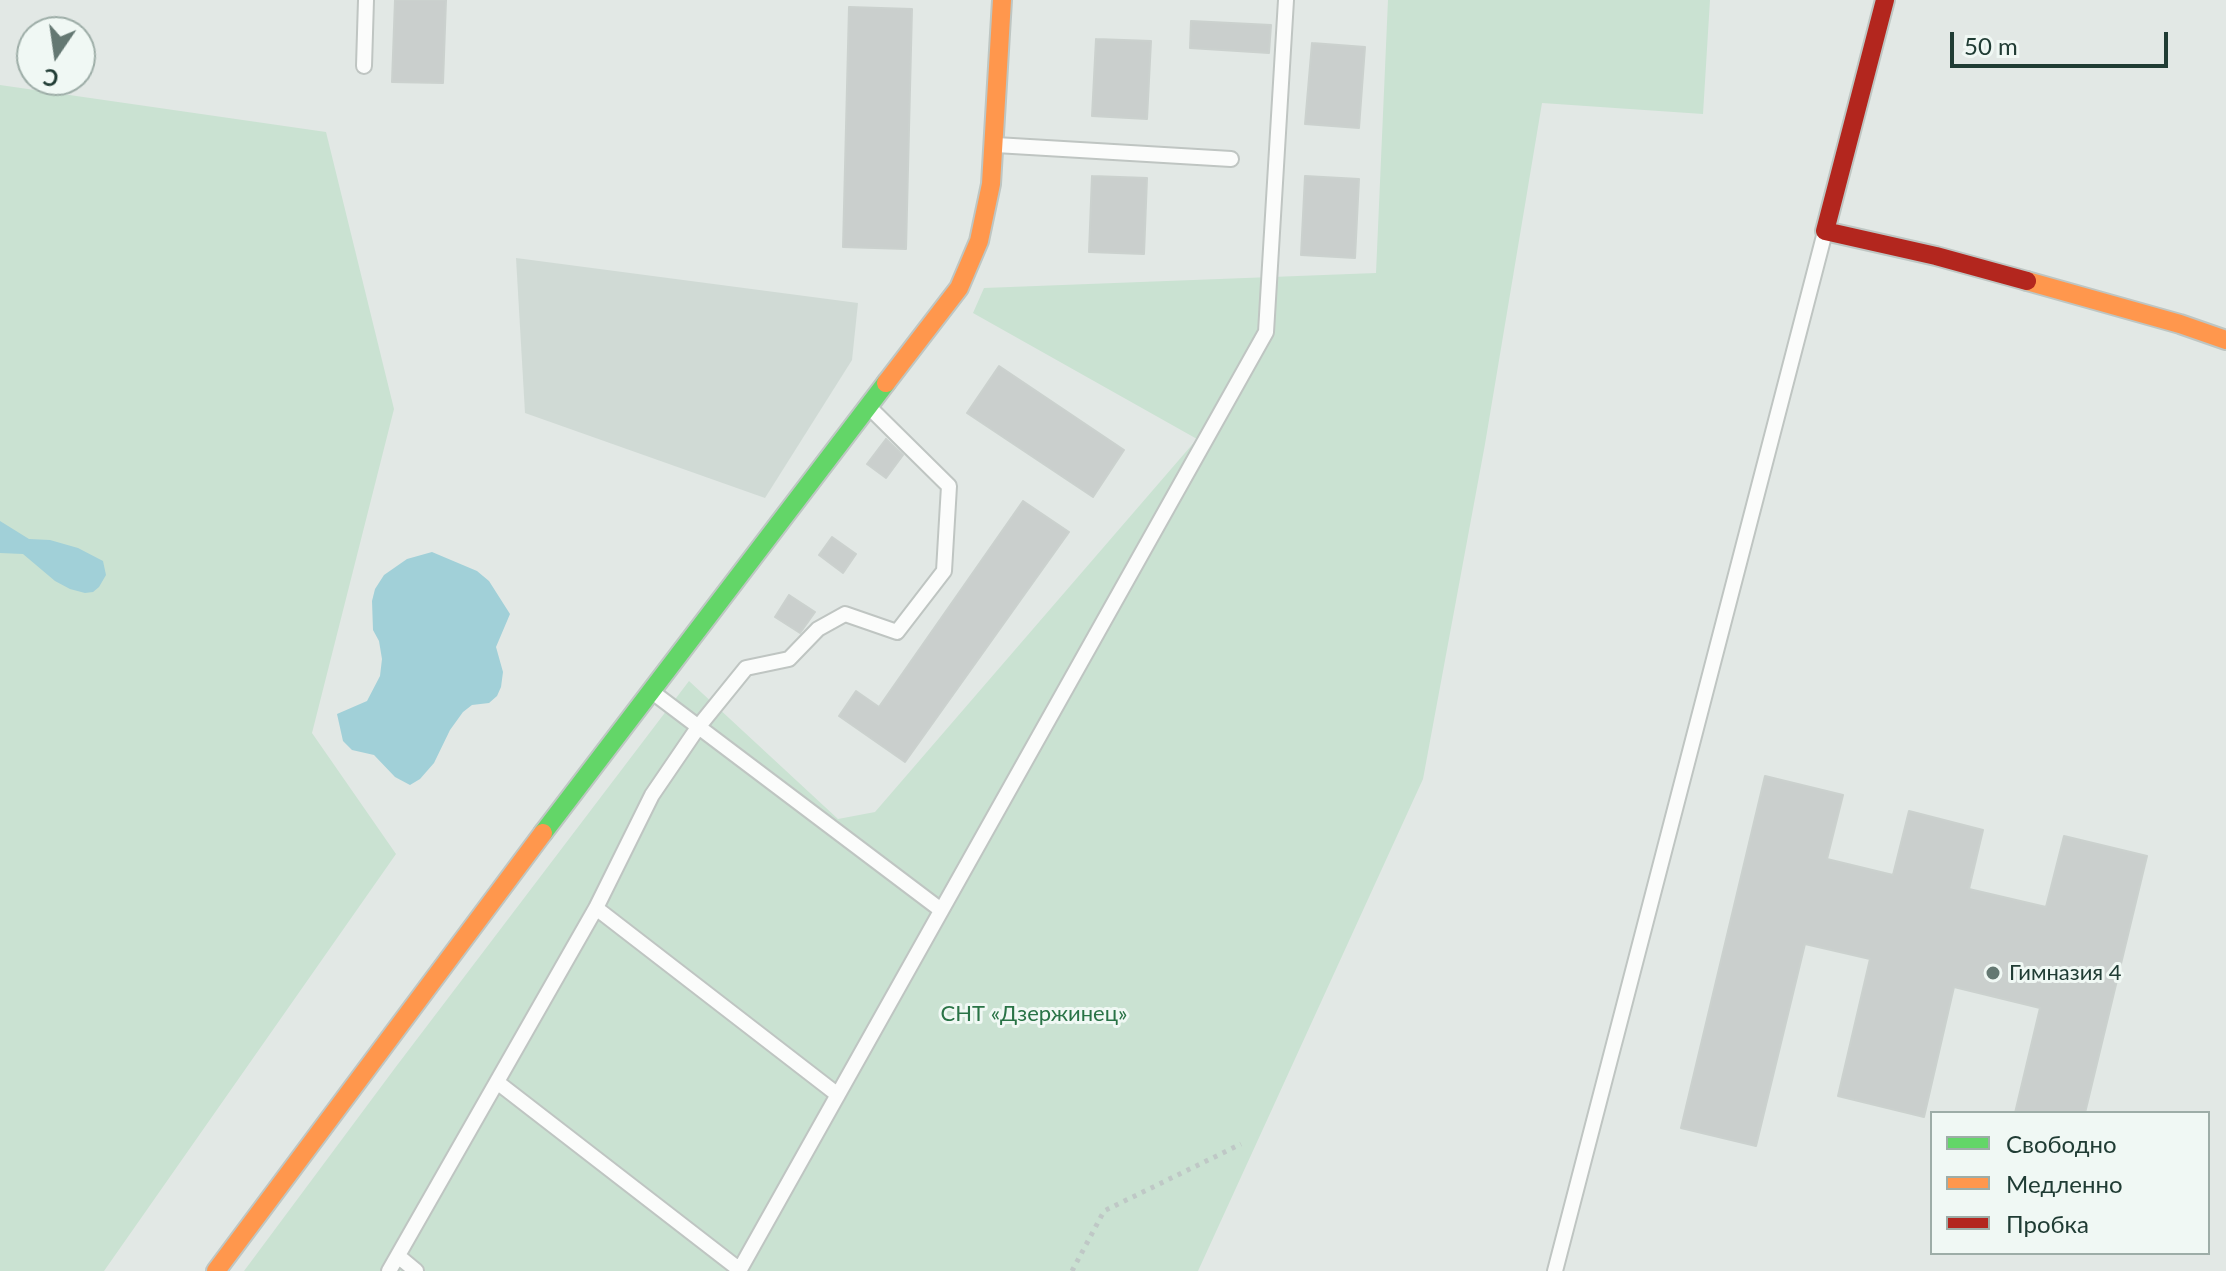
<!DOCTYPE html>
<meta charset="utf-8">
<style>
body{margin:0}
#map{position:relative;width:2226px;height:1271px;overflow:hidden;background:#e2e8e5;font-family:Lato,sans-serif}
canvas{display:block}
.legend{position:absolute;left:1930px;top:1111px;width:280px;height:144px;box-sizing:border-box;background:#f0f8f4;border:2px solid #9dada7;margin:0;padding:10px 14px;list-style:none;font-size:24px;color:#203c34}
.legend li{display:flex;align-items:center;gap:16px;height:40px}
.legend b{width:40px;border:2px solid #9dada7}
.north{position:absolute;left:16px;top:16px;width:80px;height:80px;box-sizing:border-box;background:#f0f8f4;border:2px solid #9dada7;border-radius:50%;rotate:193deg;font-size:22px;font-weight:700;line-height:32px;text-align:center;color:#203c34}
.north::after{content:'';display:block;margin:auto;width:28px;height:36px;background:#647872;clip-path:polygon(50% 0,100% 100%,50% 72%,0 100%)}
.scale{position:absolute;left:1950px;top:32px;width:218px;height:36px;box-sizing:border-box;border:4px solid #203c34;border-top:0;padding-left:10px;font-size:24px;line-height:28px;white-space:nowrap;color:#203c34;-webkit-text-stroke:6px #f0f8f4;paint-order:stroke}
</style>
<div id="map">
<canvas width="2226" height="1271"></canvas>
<ul class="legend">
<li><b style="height:10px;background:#63d668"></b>Свободно</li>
<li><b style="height:10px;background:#ff974d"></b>Медленно</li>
<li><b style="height:10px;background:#b3261e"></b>Пробка</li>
</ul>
<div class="north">С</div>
<div class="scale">50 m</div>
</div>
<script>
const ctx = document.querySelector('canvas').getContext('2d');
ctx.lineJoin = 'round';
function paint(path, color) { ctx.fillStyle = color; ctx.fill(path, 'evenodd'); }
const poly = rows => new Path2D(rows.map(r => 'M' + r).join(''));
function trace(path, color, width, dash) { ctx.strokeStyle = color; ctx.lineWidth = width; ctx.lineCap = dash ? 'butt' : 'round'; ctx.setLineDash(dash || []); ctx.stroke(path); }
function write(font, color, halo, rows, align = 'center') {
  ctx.font = font + ' Lato,sans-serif'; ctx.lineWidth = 6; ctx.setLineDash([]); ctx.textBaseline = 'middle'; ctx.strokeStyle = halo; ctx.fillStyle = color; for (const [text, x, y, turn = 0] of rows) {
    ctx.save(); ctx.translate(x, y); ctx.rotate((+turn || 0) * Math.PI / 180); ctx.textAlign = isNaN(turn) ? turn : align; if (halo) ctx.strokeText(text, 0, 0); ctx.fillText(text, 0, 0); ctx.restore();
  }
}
const built = poly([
 [516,258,858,303,852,360,765,498,525,413]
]);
const green = poly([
 [1388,0,1710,0,1703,114,1542,103,1485,444,1423,779,1198,1271,244,1271,395,1068,689,681,838,819,875,812,1197,439,973,313,984,288,1376,273],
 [0,85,326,132,394,409,312,733,396,854,104,1271,0,1271]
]);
const water = poly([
 [0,521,29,539,50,540,78,548,103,561,106,575,99,587,93,592,85,593,70,589,55,581,23,554,0,553],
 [432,552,477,571,489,581,510,614,496,647,503,672,501,687,497,696,489,703,472,705,463,712,450,730,434,763,420,779,410,785,395,777,374,755,352,750,343,741,337,714,367,701,380,676,382,659,379,641,373,630,372,601,375,589,384,575,407,559]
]);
const building = poly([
 [395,0,446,0,443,83,392,82,395,0],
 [849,7,912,9,906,249,843,247,849,7],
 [1191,21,1271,25,1269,53,1190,48,1191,21],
 [1096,39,1151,41,1147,119,1092,116,1096,39],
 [1312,43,1365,47,1359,128,1305,124,1312,43],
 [1092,176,1147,178,1144,254,1089,252,1092,176],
 [1305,176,1359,179,1355,258,1301,255,1305,176],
 [999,366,1124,450,1093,497,967,413,999,366],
 [886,439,903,455,886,478,867,464,886,439],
 [1023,501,1069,532,905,762,839,716,856,691,879,707,1023,501],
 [832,537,856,554,843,573,819,555,832,537],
 [789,595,815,612,800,633,775,617,789,595],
 [1765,776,1843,795,1827,859,1893,875,1909,811,1983,830,1969,889,2046,907,2064,836,2147,856,2085,1113,2015,1113,2040,1008,1954,987,1924,1117,1838,1096,1870,959,1805,944,1756,1146,1681,1128,1765,776]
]);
const path = poly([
 [1072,1271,1104,1211,1241,1144]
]);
const lane = poly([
 [364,66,366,0],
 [996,145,1231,159],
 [651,691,941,910],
 [596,908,838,1095],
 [497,1082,740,1270],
 [398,1256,416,1271],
 [389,1271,596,908,652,795,699,726,746,668,789,659,818,629,845,614,897,632,944,571,949,486,871,409],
 [739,1271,1266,332,1286,0],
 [1555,1271,1825,232]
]);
const fast = poly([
 [543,833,886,383]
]);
const slow = poly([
 [2027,281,2180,324,2226,340],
 [886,383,959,288,979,241,991,184,1002,0],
 [216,1271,543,833]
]);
const jam = poly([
 [1885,0,1825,231,1936,256,2027,281]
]);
const markers = [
 [1993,973,8,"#647872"]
];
const poiNames = [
 ["Гимназия 4",2009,973]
];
const parkNames = [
 ["СНТ «Дзержинец»",1034,1014]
];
paint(built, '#d0dad5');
paint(green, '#cae2d2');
paint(water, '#a1d0d8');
paint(building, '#cacfcd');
trace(building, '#cbd1ce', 2);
trace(lane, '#bfc5c2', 18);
trace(fast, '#bec6c3', 22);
trace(slow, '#bec6c3', 22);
trace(jam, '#bec6c3', 22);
trace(path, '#bfc8c6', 5, [4, 6]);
trace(lane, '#fbfcfb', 14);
trace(fast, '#63d668', 18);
trace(slow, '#ff974d', 18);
trace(jam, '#b3261e', 18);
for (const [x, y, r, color] of markers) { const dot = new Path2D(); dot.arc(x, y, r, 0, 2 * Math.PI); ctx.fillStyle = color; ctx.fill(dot); trace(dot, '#f0f8f4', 3); }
write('22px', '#203c34', '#f0f8f4', poiNames, 'left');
write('22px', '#297346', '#f0f8f4', parkNames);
</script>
